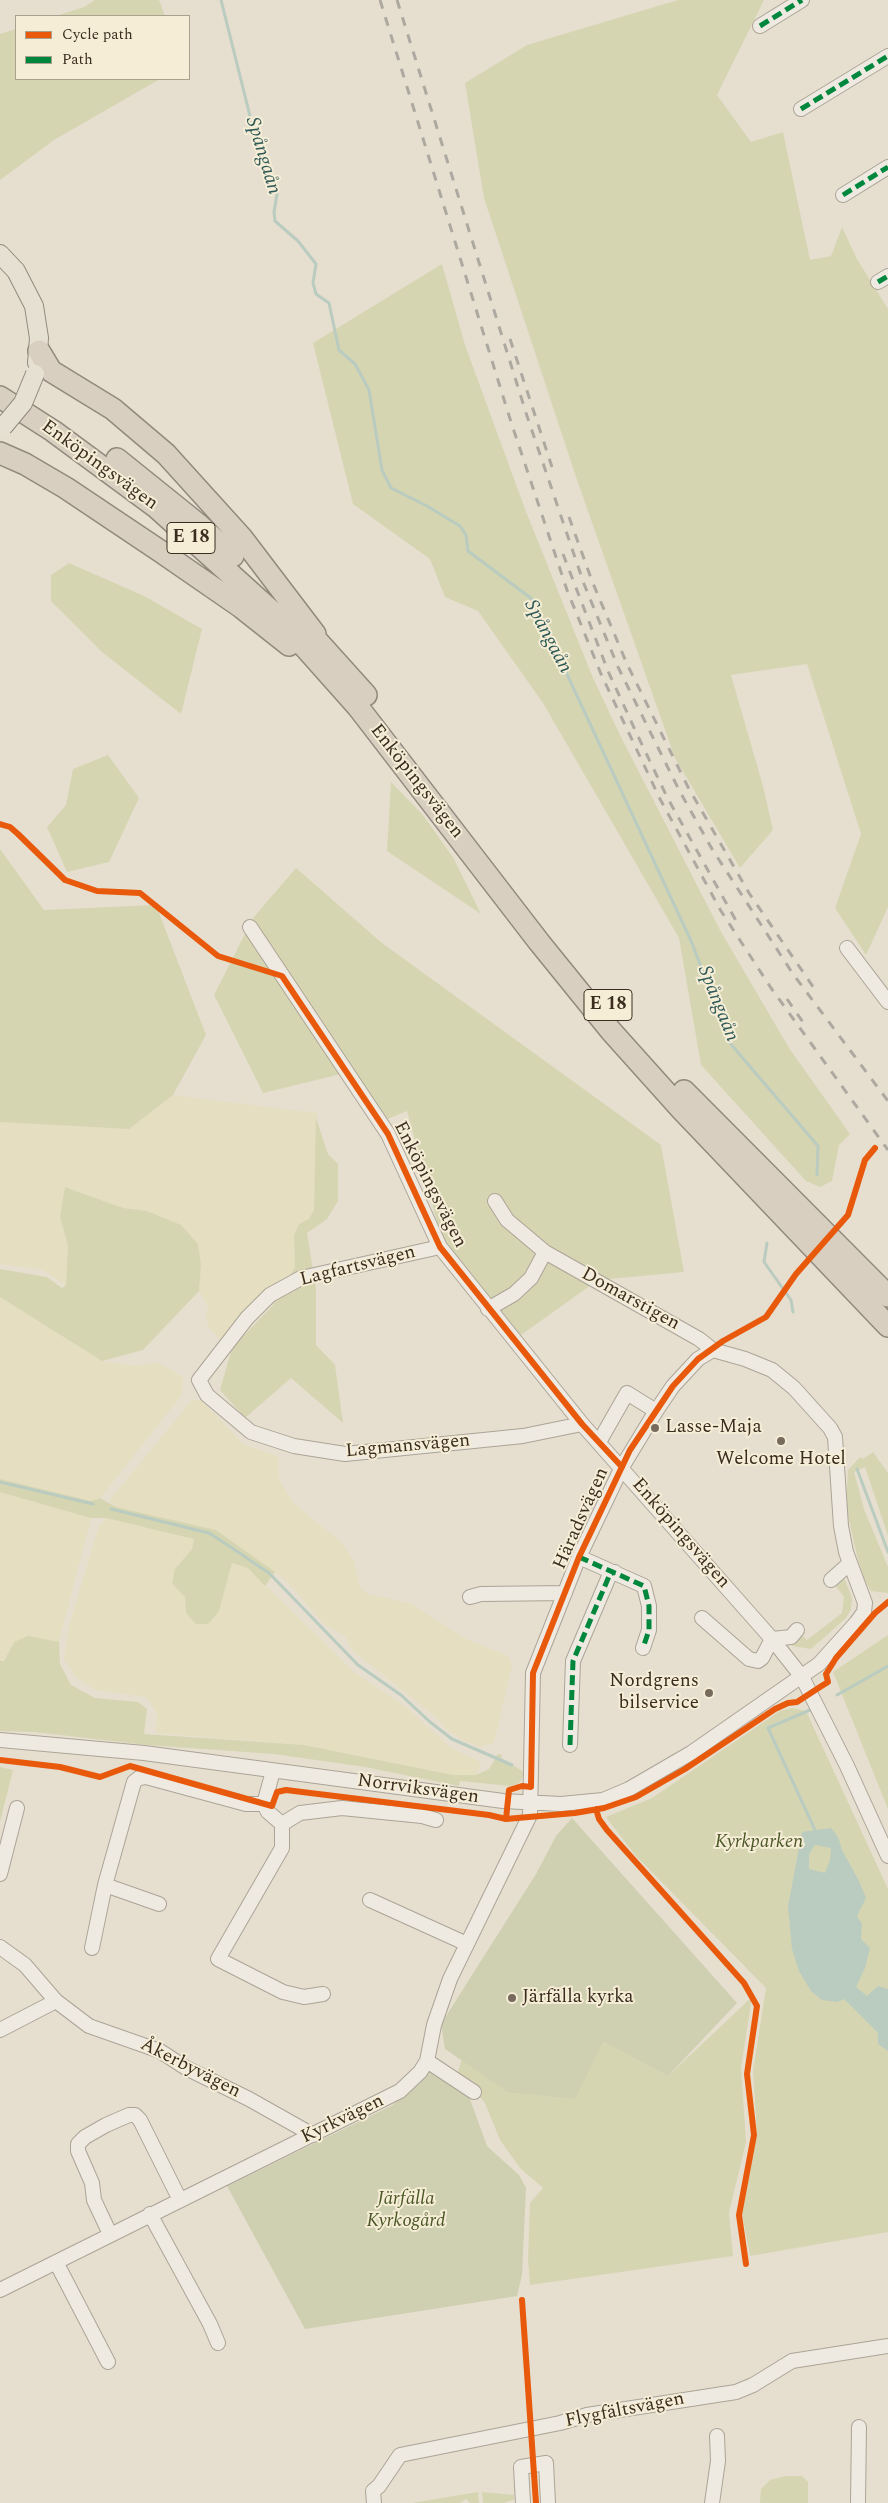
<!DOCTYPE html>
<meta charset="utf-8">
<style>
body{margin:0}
#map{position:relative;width:888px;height:2503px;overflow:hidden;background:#e6dfcf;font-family:Spectral,serif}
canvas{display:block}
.legend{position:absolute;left:15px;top:15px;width:175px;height:65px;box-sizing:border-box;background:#f6edd6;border:1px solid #aba08d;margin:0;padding:6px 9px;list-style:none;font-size:15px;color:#3a2d1f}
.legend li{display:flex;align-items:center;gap:10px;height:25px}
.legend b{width:25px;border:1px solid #aba08d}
</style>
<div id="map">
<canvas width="888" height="2503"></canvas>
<ul class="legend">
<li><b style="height:6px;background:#e8590c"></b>Cycle path</li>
<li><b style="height:6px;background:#00873e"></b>Path</li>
</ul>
</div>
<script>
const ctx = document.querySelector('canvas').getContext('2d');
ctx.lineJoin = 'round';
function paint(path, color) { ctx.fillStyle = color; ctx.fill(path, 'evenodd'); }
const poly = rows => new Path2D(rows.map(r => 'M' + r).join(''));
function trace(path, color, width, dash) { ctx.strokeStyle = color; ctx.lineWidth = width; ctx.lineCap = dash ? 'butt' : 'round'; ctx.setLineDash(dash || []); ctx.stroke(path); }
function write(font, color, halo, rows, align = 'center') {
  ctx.font = font + ' Spectral,serif'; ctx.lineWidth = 4; ctx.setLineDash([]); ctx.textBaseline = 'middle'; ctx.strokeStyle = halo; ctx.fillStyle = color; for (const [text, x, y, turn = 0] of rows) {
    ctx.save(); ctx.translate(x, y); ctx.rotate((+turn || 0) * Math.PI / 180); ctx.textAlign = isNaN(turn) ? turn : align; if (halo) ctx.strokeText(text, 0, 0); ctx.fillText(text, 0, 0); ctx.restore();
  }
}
const farmland = poly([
 [173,1095,317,1113,314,1210,309,1219,299,1224,294,1235,295,1267,287,1282,224,1343,209,1328,206,1316,208,1305,199,1291,201,1265,147,1211,123,1208,65,1187,60,1217,68,1246,66,1285,41,1269,0,1264,0,1122,129,1129],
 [0,1297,102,1361,134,1366,158,1363,183,1377,182,1395,100,1498,92,1501,0,1479],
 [192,1400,201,1400,244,1445,278,1456,279,1479,293,1503,341,1542,354,1561,360,1588,368,1594,411,1604,466,1639,508,1656,512,1665,494,1743,480,1747,462,1740,446,1729,436,1717,352,1650,345,1636,324,1624,287,1581,216,1530,116,1507,109,1501],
 [0,1492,91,1518,59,1642,14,1642,3,1661,0,1661],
 [106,1518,194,1539,192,1549,175,1569,185,1597,186,1613,219,1611,232,1563,248,1568,355,1673,407,1708,451,1748,479,1761,480,1767,476,1775,453,1775,304,1745,156,1733,157,1713,146,1697,96,1690,78,1679,64,1660,69,1626,99,1526]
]);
const green = poly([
 [95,0,159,0,165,16,56,16,84,7],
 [678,0,764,0,717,95,751,142,783,132,810,260,831,256,842,227,857,259,888,309,888,907,866,955,835,908,861,834,807,664,731,675,763,786,773,830,740,868,675,758,577,480,484,198,465,83,527,45],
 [16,29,16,79,160,79,54,140,0,180,0,34],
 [442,264,465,345,525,509,593,678,621,737,720,930,789,1048,850,1134,839,1145,832,1181,820,1187,806,1181,701,1065,679,938,543,703,478,611,445,597,430,559,353,504,313,343],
 [69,563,144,596,202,629,181,714,102,652,51,601,51,575],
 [108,755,139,798,109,862,67,872,47,827,66,805,73,769],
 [391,782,423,815,454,859,481,914,387,851],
 [0,849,44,910,156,905,206,1035,173,1095,129,1129,0,1122],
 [296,868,382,943,661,1145,684,1272,598,1280,521,1335,442,1240,407,1111,385,1120,341,1074,263,1093,214,995,253,918],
 [316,1118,328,1154,338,1164,338,1201,327,1219,307,1233,316,1289,316,1345,335,1365,343,1423,291,1378,245,1418,220,1390,232,1348,273,1305,295,1267,294,1235,299,1224,309,1219,314,1210],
 [65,1187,123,1208,147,1211,181,1225,198,1244,201,1265,199,1291,143,1350,102,1361,0,1297,0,1269,47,1277,62,1288,66,1285,68,1246,60,1217],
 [873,1452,888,1473,888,1536,865,1467,854,1472,864,1509,888,1567,888,1593,871,1591,865,1581,858,1560,846,1506,848,1470,860,1457,863,1459],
 [0,1479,91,1501,100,1498,116,1507,216,1530,275,1572,265,1586,248,1568,232,1563,219,1611,208,1624,196,1624,186,1613,185,1597,172,1583,175,1569,192,1549,194,1539,106,1518,91,1518,0,1492],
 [843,1575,852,1598,851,1609,846,1618,811,1649,792,1646,795,1638,801,1634,807,1640,842,1613,844,1597,835,1585],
 [888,1635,888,1809,833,1672],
 [28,1636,59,1642,60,1664,71,1685,95,1698,138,1702,147,1709,144,1734,304,1745,453,1775,476,1775,489,1769,498,1754,502,1755,501,1758,524,1772,522,1779,519,1783,510,1786,460,1781,459,1786,365,1767,274,1754,147,1745,34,1732,0,1731,0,1661,4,1661,14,1642],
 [792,1708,806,1711,888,1889,888,2232,750,2256,742,2214,757,2134,753,2071,766,1988,635,1855,606,1817,652,1798,780,1711],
 [0,1767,13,1770,0,1822],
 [752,1997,741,2068,746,2142,729,2213,733,2256,530,2285,528,2260,530,2203,543,2188,520,2168,500,2140,485,2103,458,2072,463,2055,603,2040,668,2076],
 [786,2476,802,2476,808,2482,808,2503,760,2503,761,2489,770,2480],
 [478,2492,479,2503,470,2503,466,2499,460,2503,412,2503],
 [482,2492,514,2495,514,2500,504,2503,483,2503]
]);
const cemetery = poly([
 [572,1818,737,2003,668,2076,603,2041,575,2099,508,2092,445,2049,441,2024,536,1874,556,1836],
 [427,2068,467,2091,487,2146,519,2175,526,2188,522,2275,517,2296,305,2329,227,2186,393,2105]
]);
const water = poly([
 [831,1828,838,1837,842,1850,860,1883,866,1898,857,1916,862,1924,861,1939,870,1948,865,1968,856,1987,867,1996,878,1986,888,1989,888,2051,878,2044,878,2033,844,1999,837,2002,822,2000,811,1991,799,1971,792,1949,788,1906,802,1832],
 [815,1845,831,1848,830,1860,825,1873,809,1869,809,1854]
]);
const stream = poly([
 [221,0,258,148,277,194,274,212,275,221,298,241,316,264,313,283,316,294,329,303,339,350,355,364,369,390,382,470,391,488,427,506,460,526,466,535,468,551,532,599,692,943,729,1042,818,1146,817,1175],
 [767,1243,764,1262,791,1300,793,1312],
 [857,1469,888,1552],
 [0,1482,93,1504],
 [111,1509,209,1533,229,1546,269,1573,358,1665,401,1695,430,1722,452,1739,512,1765],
 [837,1695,888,1666],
 [810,1710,768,1728,815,1830]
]);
const minor = poly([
 [760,26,802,0],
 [801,109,888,56],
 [843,195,888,167],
 [878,282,888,276],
 [250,927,388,1134,440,1247,582,1424,772,1639,802,1677,847,1766,888,1856],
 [847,948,888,1002],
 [495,1201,507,1220,545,1252],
 [440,1247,301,1278,270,1295,247,1318,199,1380,207,1395,251,1432,294,1446,345,1454,523,1436,582,1424],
 [599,1442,627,1393,656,1411],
 [579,1557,644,1586,649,1606,649,1630,643,1648],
 [831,1580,850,1563],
 [470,1597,481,1594,565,1593],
 [702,1618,749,1659,758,1661,762,1658,772,1639],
 [772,1639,791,1637,797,1630],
 [0,1740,144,1753,503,1801,561,1804,603,1800,629,1789,691,1753,819,1664,856,1623,864,1612,865,1603,846,1552,841,1526,835,1437,830,1428,794,1388,772,1370,745,1359,713,1350,699,1339,545,1252,531,1278,514,1294,488,1309],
 [570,1745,573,1661,610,1574,615,1572],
 [264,1804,268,1812,282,1824,282,1848,218,1959,283,1992,304,1997,323,1994],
 [282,1824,300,1813,342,1808,422,1816,436,1820],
 [0,1874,17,1808],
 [105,1885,159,1904],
 [370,1900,467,1944],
 [0,1947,25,1965,56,2001,89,2026,160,2051,186,2068,249,2099,313,2135],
 [92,1948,105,1885,134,1782,139,1778,146,1777,246,1804,264,1804,273,1771],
 [0,2030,56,2001],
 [427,2061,474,2092],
 [150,2214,210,2324,218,2343],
 [110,2234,94,2200,92,2183,78,2151,78,2144,85,2137,106,2125,129,2115,135,2115,140,2120,180,2200],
 [56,2262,108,2362],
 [0,2290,400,2091,420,2072,427,2061,434,2025,450,1979,530,1815,533,1673,579,1557,622,1467,656,1411,673,1386,698,1359,713,1350],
 [374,2503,373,2491,379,2486,400,2455,560,2423,587,2415,736,2392,753,2385,792,2361,888,2346],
 [523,2503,521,2467,546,2463,548,2503],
 [712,2503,718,2461,717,2436],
 [858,2503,859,2427]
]);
const major = poly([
 [0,254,16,271,34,306,39,338,37,363]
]);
const highway = poly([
 [39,351,51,371,113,409,166,454,242,538,315,634],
 [0,397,53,431,156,507,278,617,358,707,539,942,611,1031,681,1109,888,1326],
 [0,453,25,464,66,488,160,551,241,607,289,645],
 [117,459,199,525,233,556],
 [303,625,366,695],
 [684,1091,888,1296]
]);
const rail = poly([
 [380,0,511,422,567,590,601,674,660,799,721,911,771,988,888,1150],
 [397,0,527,416,584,584,618,667,679,790,712,849,793,974,888,1101],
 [510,339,552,467],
 [569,517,592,581,627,664,688,787,749,893,818,994],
 [563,554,608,671,636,732,667,797,739,926],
 [787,999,807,1028]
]);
const majorBridge = poly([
 [3,427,23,403,35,374]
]);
const quiet = poly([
 [760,26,802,0],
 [801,109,888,56],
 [843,195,888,167],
 [878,282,888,276],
 [579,1557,644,1586,649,1606,649,1630,643,1648],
 [570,1745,573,1661,610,1574,615,1572]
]);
const cycleway = poly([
 [0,824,10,827,18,834,65,880,97,891,140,893,218,956,282,976,388,1134,440,1247,582,1424,622,1467],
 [0,1760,60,1767,100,1777,130,1766,272,1806,277,1792,286,1790,489,1815,506,1819,575,1813,604,1808,636,1797,685,1769,775,1709,788,1703,797,1702,820,1687,828,1682,826,1674,836,1658,875,1613,888,1602],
 [596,1809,599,1819,607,1830,744,1983,757,2006,747,2074,754,2135,739,2215,746,2264],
 [506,1819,509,1790,522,1786,531,1787,533,1673,579,1557,630,1450,673,1386,698,1359,723,1341,766,1317,796,1274,848,1215,865,1160,875,1148],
 [522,2300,536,2503]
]);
const markers = [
 [655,1428,5,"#766b5d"],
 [781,1441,5,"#766b5d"],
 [709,1693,5,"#766b5d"],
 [512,1998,5,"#766b5d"]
];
const shields = [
 [191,538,48],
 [608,1005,48]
];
const shieldNames = [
 ["E 18",191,538],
 ["E 18",608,1005]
];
const streetNames = [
 ["Enköpingsvägen",99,466,36],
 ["Enköpingsvägen",416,782,52],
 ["Enköpingsvägen",429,1185,63],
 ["Lagfartsvägen",358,1267,-14],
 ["Domarstigen",630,1300,29],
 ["Lagmansvägen",408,1447,-5],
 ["Häradsvägen",582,1519,-66],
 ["Enköpingsvägen",680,1534,49],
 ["Norrviksvägen",418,1790,8],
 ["Åkerbyvägen",190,2069,27],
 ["Kyrkvägen",343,2120,-26],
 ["Flygfältsvägen",625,2411,-11]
];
const poiNames = [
 ["Lasse-Maja",665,1428],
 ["Welcome Hotel",781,1460,"center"],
 ["Nordgrens",699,1682,"right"],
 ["bilservice",699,1704,"right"],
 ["Järfälla kyrka",522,1998]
];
const parkNames = [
 ["Kyrkparken",759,1843],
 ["Järfälla",406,2200],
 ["Kyrkogård",406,2222]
];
const waterNames = [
 ["Spångaån",262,156,73],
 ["Spångaån",547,637,62],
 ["Spångaån",717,1004,68]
];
paint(farmland, '#e5dec0');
paint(green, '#d5d5b2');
paint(cemetery, '#cfcfb1');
paint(water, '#bacbc0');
trace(stream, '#bacbc0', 3);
trace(minor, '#aba497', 16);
trace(major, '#91897e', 20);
trace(highway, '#91897e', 24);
trace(minor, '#eeeae1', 14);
trace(major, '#e5e0d2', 18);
trace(highway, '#d9cfc0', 21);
trace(rail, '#ada9a1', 3, [9, 9]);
trace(majorBridge, '#91897e', 20, []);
trace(majorBridge, '#e5e0d2', 18);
trace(quiet, '#00873e', 5, [10, 5]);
trace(cycleway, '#e8590c', 6);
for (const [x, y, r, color] of markers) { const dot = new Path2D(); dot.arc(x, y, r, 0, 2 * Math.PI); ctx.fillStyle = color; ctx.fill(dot); trace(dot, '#f6edd6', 2); }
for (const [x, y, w] of shields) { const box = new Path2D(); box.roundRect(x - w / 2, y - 15.5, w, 31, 4); ctx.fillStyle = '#f6edd6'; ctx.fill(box); trace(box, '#3a2d1f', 1); }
write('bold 18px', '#3a2d1f', null, shieldNames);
write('19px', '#3a2d1f', '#f6edd6', streetNames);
write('19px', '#3a2d1f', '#f6edd6', poiNames, 'left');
write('italic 19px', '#4a5726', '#f6edd6', parkNames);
write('italic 20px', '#2f5a57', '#f6edd6', waterNames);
</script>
